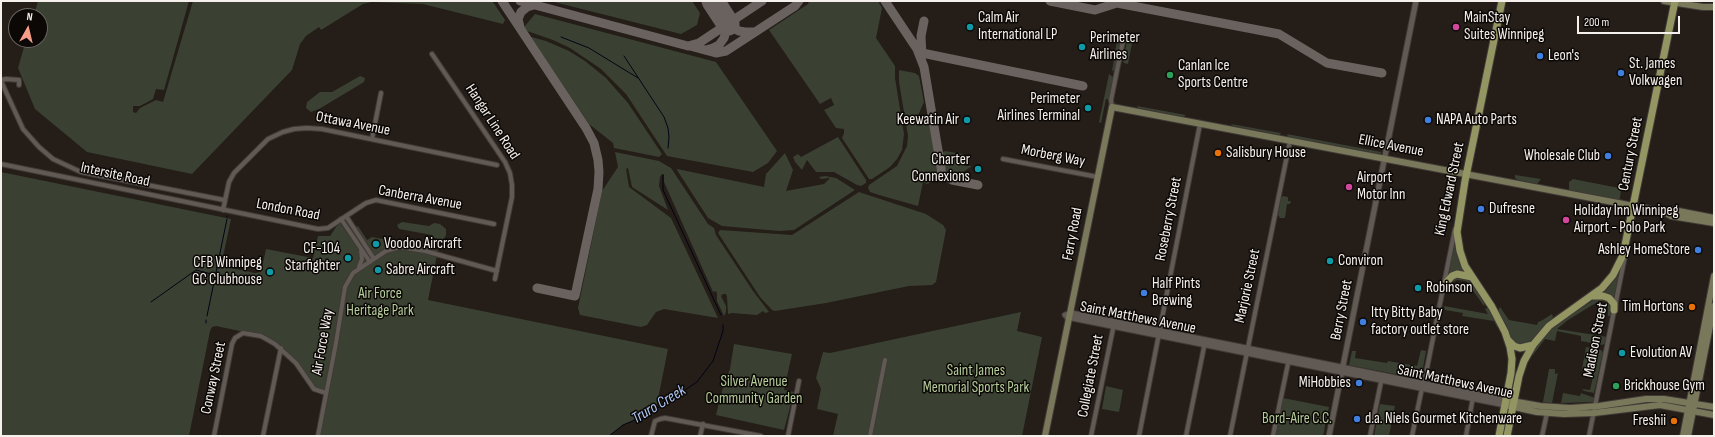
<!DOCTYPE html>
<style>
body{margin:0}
#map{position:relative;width:1715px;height:437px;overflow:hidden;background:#241d18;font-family:"Sofia Sans Condensed",sans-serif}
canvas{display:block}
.frame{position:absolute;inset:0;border:2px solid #f5f0ec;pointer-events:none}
.north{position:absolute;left:8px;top:8px;width:40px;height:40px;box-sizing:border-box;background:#0b0806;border:1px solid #696562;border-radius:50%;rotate:8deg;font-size:11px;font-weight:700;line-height:16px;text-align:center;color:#f5f0ec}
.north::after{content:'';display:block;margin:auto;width:14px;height:18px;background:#f49e8a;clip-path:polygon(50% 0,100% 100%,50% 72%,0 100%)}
.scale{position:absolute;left:1577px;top:16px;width:103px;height:18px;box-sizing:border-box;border:2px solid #f5f0ec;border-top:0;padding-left:5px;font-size:12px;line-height:14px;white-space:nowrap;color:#f5f0ec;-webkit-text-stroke:3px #0b0806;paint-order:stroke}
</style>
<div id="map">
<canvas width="1715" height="437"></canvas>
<div class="frame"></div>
<div class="north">N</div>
<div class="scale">200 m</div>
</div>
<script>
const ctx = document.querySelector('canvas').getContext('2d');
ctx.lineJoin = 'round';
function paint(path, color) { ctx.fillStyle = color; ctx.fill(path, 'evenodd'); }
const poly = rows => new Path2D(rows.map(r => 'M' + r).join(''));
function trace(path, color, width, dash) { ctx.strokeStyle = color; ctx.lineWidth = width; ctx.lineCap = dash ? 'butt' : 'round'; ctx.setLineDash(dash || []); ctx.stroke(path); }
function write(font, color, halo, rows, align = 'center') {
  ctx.font = font + ' "Sofia Sans Condensed",sans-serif'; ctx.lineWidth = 3; ctx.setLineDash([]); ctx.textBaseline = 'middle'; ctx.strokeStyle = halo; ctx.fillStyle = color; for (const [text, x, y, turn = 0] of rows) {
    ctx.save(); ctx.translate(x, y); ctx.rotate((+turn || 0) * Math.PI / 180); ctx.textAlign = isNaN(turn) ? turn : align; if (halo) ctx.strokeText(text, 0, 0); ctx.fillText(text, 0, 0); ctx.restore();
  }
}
const green = poly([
 [38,1,189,1,164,90,156,89,153,99,140,106,133,106,133,112,136,113,140,108,156,100,163,102,193,1,489,1,493,2,505,20,503,24,423,4,372,2,363,4,321,30,319,27,306,36,300,44,292,70,192,174,87,152,35,109,18,68,26,40,40,40,40,16,34,16],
 [550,1,692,1,700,13,697,25,681,34],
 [809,1,878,1,882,8,876,38,895,66,895,78,904,134,902,150,897,159,890,167,872,179,869,179,842,138,844,133,844,129,836,128,824,110,834,105,831,98,820,104,769,30,808,4],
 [535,14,716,62,777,151,768,163,753,172,667,156,626,94,601,69,570,48,553,40,527,31,524,27],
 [531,37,546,41,569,51,585,61,606,78,628,103,662,154,659,157,614,148,613,143,589,124],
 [1118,38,1121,41,1115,70,1112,71,1117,41,1114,40,1115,39],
 [1129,38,1133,38,1128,64,1124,63,1123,61,1127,41],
 [899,70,915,73,919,76,924,102,916,120,929,121,937,171,940,177,946,182,935,181,927,184,923,182,918,206,879,195,870,192,868,188,869,185,897,166,907,146,908,136,899,82],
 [1109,74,1114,78,1110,100,1106,99,1101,123,1099,122],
 [360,76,365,78,364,82,319,109,311,112,306,108,307,102,320,92,332,92],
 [1137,106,1186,115,1183,117,1138,108],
 [1231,124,1281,133,1280,135,1233,126],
 [1287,134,1381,152,1381,154,1288,137],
 [838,137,866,180,866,183,861,186,857,185,834,172,816,172,807,160,802,170,795,162,793,157,798,154,801,157],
 [945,151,963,154,964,166,972,166,957,176,951,175,947,172,944,165,942,153],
 [615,152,659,161,671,168,708,224,714,228,716,235,753,291,769,312,765,313,763,311,757,315,732,313,728,314,727,297,726,294,723,294,721,296,726,306,726,312,724,316,717,301,717,294,716,291,713,292,664,182,664,175,662,174,660,177,659,186,668,210,632,187,628,168,626,169,629,187,671,218,718,318,664,309,656,312,647,325,641,327,580,315,578,308,602,191,618,167],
 [785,153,793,170,786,191,824,184,830,178,821,179,819,177,825,176,836,178,855,190,794,230,779,231,722,226,708,218,677,170,677,169,764,187,766,174],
 [1,172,231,219,221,266,255,273,261,272,266,249,313,258,318,236,330,236,336,227,340,223,347,233,358,226,367,240,372,237,438,250,428,300,668,349,656,409,641,419,637,419,623,425,609,436,318,436,326,393,317,391,298,366,281,348,254,334,216,326,212,327,210,331,189,436,1,436],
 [1515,175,1541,179,1537,184,1518,180,1515,178],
 [1573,179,1619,188,1621,190,1620,198,1619,200,1569,190,1569,182],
 [859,192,926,214,943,225,946,230,936,282,932,285,909,286,826,303,775,311,772,310,760,297,718,233,720,230,792,235],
 [1283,196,1288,197,1288,201,1291,201,1290,204,1287,204,1285,218,1280,218,1278,215,1281,198],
 [402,222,429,226,434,223,440,224,446,229,446,235,443,241,438,242,432,235,399,229,397,225],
 [1454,239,1458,256,1465,273,1448,278],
 [1621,271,1615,302,1604,293],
 [1457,276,1468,279,1485,303,1484,306,1466,281,1457,280,1449,284],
 [1595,299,1607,299,1613,308,1611,316,1608,316,1608,304,1604,301,1599,301,1568,320,1557,329,1608,337,1606,343,1602,345,1581,341,1581,336,1557,331,1555,341,1545,339,1533,355,1532,352,1538,343,1552,328],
 [1444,306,1488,314,1485,309,1488,308,1498,324,1497,327,1494,321,1462,316,1463,313,1445,310],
 [1500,307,1509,320,1537,325,1538,322,1541,321,1552,314,1553,317,1530,344,1518,346,1511,339,1506,325,1498,311],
 [1021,312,1017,331,1042,337,1022,436,833,436,838,414,817,409,821,389,816,378,823,352,830,353],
 [734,344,792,354,784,390,794,392,784,430,716,415,724,383,730,369],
 [1586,347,1601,350,1603,352,1594,393,1584,391,1582,389,1590,390,1594,372,1582,369],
 [1421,350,1426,351,1421,379,1349,365,1352,351,1356,351,1355,358,1387,363,1388,361,1417,366],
 [1549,369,1555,369,1555,374,1558,373,1552,403,1543,402],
 [1106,386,1123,390,1119,412,1102,409],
 [1563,393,1580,396,1581,393,1595,398,1594,402,1561,403],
 [1283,398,1329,407,1323,436,1275,436],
 [1380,404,1395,406,1389,436,1374,436]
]);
const stream = poly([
 [561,37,589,48,638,78],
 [624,56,664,117,668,128,669,137,668,148],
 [663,175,663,190,721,315],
 [227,217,227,216],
 [151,302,196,270,215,275],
 [207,316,227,219],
 [206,323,206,320],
 [609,436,623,425,637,419,641,419,697,382,713,361,723,331,723,325]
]);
const taxiway = poly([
 [502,1,586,128,594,143,598,160,599,172,598,189,575,296,537,288],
 [520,1,688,46,699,43,762,1],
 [885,1,917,49,922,53,1083,86],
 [1050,1,1095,10,1117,3,1279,34,1327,63,1382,73],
 [726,19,732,27,739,31,745,32,754,32],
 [520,27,518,19,521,12,527,7,534,5],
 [690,46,716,53,726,51,795,6,799,1],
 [917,49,924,67,942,174,952,180,978,185],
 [706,50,713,48,719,45,724,38,726,31,725,21,712,1],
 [922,56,921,36,924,21]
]);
const runway = poly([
 [713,1,728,24]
]);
const minor = poly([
 [432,54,505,162,510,173,512,185,512,197,495,279],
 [1,80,6,79,19,80,19,85],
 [1,81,23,129,39,147,53,159,81,172,224,200],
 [1112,107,1111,100,1124,36],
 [372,139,381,93],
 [1003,159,1098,177],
 [1,164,318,229,328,228,366,203,376,200,494,224],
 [223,210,229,182,234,173,268,139,283,132,294,129,307,128,322,129,497,165],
 [346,216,374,259],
 [341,219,370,262],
 [359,267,362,259,361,251],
 [1424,383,1455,229],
 [214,436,232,344,235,338,243,333,261,336,275,344,296,363,314,389,326,393],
 [263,436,281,348],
 [318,436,336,343,345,287,353,273,386,251,400,247,425,251,497,271],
 [651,436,655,421,660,419,665,418,761,436],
 [700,436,703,424],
 [788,436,799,381],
 [870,436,885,360],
 [1091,436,1114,324],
 [1139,436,1200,124],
 [1186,436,1205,342],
 [1230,436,1290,141],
 [1273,436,1289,359],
 [1370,436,1382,377],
 [1412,436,1422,388],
 [1466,436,1473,397],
 [1542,436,1547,413],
 [1589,436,1625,256]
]);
const tertiary = poly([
 [1065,315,1071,313,1506,400],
 [1067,317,1505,405],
 [1329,436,1416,1]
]);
const secondary = poly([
 [1664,1,1703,7,1714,7],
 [1664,212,1673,210,1714,218],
 [1506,400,1540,406,1570,408,1599,406,1646,399,1664,399,1714,407],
 [1505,405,1537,412,1564,414,1594,413,1660,405,1714,415],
 [1045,436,1112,107,1655,210,1664,212,1671,216,1714,223],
 [1683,436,1714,276],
 [1688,436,1714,306]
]);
const primary = poly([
 [1445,284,1452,276,1457,274,1472,277],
 [1593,296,1603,296,1609,298,1614,304,1614,310],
 [1508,340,1514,346,1520,348,1533,345],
 [1499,436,1511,373,1512,359,1510,347,1505,332,1492,307,1465,266,1460,251,1457,232,1465,181,1502,1],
 [1507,436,1519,376,1524,361,1533,345,1549,326,1602,288,1613,275,1623,255,1675,1]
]);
const markers = [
 [970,27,4,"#0f9aa8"],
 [1456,27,4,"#d1479c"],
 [1082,47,4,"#0f9aa8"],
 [1540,56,4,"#3f7fe0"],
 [1621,73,4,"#3f7fe0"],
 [1170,75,4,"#2e9e5b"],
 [1088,108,4,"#0f9aa8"],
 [967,120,4,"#0f9aa8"],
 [1428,120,4,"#3f7fe0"],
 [1218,153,4,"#e8710a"],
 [1608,156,4,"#3f7fe0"],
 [978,169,4,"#0f9aa8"],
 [1349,187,4,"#d1479c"],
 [1481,209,4,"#3f7fe0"],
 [1566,220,4,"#d1479c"],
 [376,244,4,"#0f9aa8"],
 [1698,250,4,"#3f7fe0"],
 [348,258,4,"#0f9aa8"],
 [1330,261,4,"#0f9aa8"],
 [378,270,4,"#0f9aa8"],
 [270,272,4,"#0f9aa8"],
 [1418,288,4,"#0f9aa8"],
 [1144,293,4,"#3f7fe0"],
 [1692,307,4,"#e8710a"],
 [1363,322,4,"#3f7fe0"],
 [1622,353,4,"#0f9aa8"],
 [1359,383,4,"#3f7fe0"],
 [1616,386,4,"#2e9e5b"],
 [1357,419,4,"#3f7fe0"],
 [1674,421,4,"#e8710a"]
];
const poiNames = [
 ["Calm Air",978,18],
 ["International LP",978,35],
 ["MainStay",1464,18],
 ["Suites Winnipeg",1464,35],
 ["Perimeter",1090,38],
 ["Airlines",1090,55],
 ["Leon's",1548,56],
 ["St. James",1629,64],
 ["Volkwagen",1629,81],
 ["Canlan Ice",1178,66],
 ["Sports Centre",1178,83],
 ["Perimeter",1080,99,"right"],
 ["Airlines Terminal",1080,116,"right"],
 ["Keewatin Air",959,120,"right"],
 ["NAPA Auto Parts",1436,120],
 ["Salisbury House",1226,153],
 ["Wholesale Club",1600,156,"right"],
 ["Charter",970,160,"right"],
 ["Connexions",970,177,"right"],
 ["Airport",1357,178],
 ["Motor Inn",1357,195],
 ["Dufresne",1489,209],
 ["Holiday Inn Winnipeg",1574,211],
 ["Airport - Polo Park",1574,228],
 ["Voodoo Aircraft",384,244],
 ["CF-104",340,249,"right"],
 ["Starfighter",340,266,"right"],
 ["Ashley HomeStore",1690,250,"right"],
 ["Conviron",1338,261],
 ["CFB Winnipeg",262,263,"right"],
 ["GC Clubhouse",262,280,"right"],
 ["Sabre Aircraft",386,270],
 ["Half Pints",1152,284],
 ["Brewing",1152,301],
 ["Robinson",1426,288],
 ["Tim Hortons",1684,307,"right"],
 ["Itty Bitty Baby",1371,313],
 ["factory outlet store",1371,330],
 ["Evolution AV",1630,353],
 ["MiHobbies",1351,383,"right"],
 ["Brickhouse Gym",1624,386],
 ["d.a. Niels Gourmet Kitchenware",1365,419],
 ["Freshii",1666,421,"right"]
];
const streetNames = [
 ["Hangar Line Road",492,122,57],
 ["Ottawa Avenue",353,124,11],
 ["Ellice Avenue",1391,146,11],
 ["Century Street",1631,154,-79],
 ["Morberg Way",1053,156,11],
 ["Intersite Road",115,175,12],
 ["King Edward Street",1450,189,-78],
 ["Canberra Avenue",420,198,10],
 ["London Road",288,210,11],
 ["Roseberry Street",1169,219,-79],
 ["Ferry Road",1073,234,-79],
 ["Marjorie Street",1248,286,-78],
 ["Berry Street",1342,310,-79],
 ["Saint Matthews Avenue",1138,318,11],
 ["Madison Street",1596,340,-79],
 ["Air Force Way",323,342,-80],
 ["Collegiate Street",1091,376,-79],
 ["Conway Street",214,378,-78],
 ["Saint Matthews Avenue",1455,382,12]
];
const parkNames = [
 ["Air Force",380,294],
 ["Heritage Park",380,311],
 ["Saint James",976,371],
 ["Memorial Sports Park",976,388],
 ["Silver Avenue",754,382],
 ["Community Garden",754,399],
 ["Bord-Aire C.C.",1297,419]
];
const waterNames = [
 ["Truro Creek",659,405,-31]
];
paint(green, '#3a4132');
trace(stream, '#010414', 1);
trace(taxiway, '#69625e', 9);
trace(runway, '#69625e', 23);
trace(minor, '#403a37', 6);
trace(tertiary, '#403a37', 7);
trace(secondary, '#403a37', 8);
trace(primary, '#403a37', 9);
trace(minor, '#615953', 4);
trace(tertiary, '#615953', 5);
trace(secondary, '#7a785a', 6);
trace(primary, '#939662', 7);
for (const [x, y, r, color] of markers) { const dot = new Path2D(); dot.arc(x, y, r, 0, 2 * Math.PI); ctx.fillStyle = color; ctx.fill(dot); trace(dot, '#0b0806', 1.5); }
write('15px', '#f5f0ec', '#0b0806', poiNames, 'left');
write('15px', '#f5f0ec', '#0b0806', streetNames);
write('15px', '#b6cc9b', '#0b0806', parkNames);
write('italic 16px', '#adc7f5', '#0b0806', waterNames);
</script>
